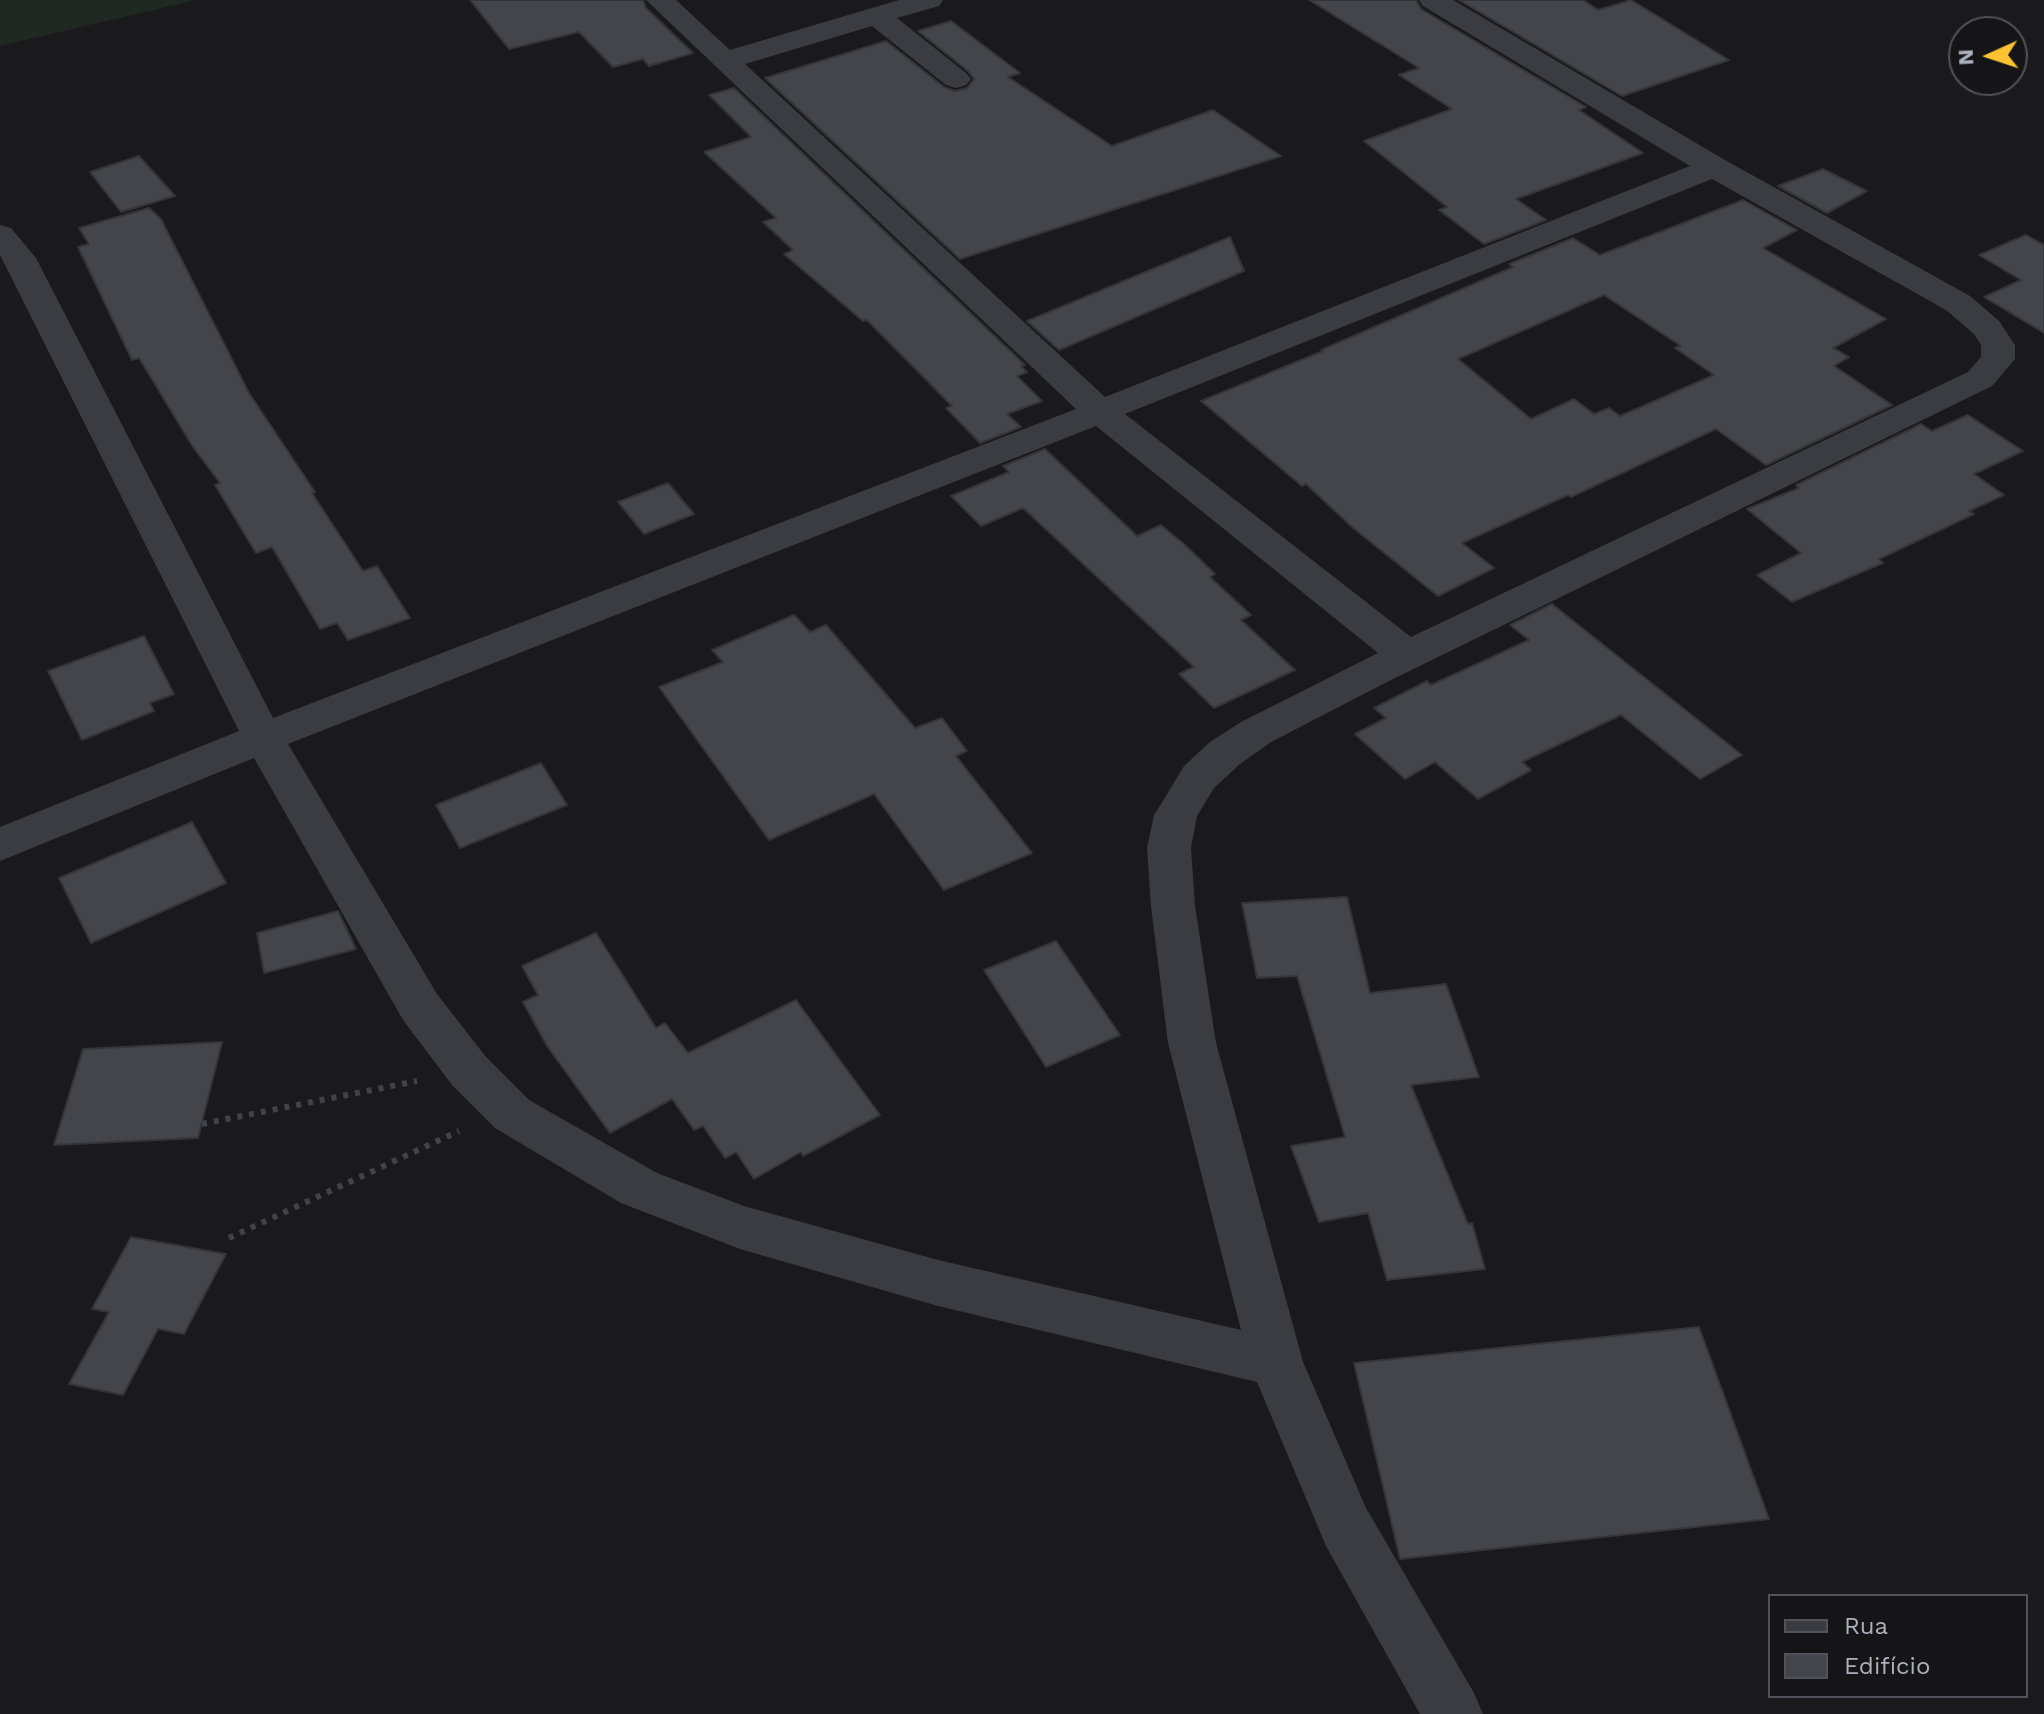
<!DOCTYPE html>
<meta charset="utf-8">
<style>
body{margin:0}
#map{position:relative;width:2044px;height:1714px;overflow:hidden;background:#1a1a1d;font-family:"Work Sans",sans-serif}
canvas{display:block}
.legend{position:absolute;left:1768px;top:1594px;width:260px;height:104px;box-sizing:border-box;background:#151518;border:2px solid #51535a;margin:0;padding:10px 14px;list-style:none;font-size:24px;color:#acb0bd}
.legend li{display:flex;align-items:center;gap:16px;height:40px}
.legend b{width:40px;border:2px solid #51535a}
.north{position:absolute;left:1948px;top:16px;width:80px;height:80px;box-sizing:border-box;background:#151518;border:2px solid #51535a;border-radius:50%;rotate:267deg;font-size:22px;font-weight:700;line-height:32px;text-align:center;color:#acb0bd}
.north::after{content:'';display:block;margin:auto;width:28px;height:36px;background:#fbc334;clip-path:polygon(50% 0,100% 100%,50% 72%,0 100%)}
</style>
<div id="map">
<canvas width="2044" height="1714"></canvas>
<ul class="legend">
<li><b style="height:10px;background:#3b3c42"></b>Rua</li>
<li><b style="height:22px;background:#44454a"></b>Edifício</li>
</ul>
<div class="north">N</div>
</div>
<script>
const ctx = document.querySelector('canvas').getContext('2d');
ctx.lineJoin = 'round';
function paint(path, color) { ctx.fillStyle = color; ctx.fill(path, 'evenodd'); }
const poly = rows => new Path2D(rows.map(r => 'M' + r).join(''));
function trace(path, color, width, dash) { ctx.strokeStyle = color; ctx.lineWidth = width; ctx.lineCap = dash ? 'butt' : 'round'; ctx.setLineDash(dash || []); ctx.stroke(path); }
const green = poly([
 [0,0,196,0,0,46]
]);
const building = poly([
 [470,0,643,0,646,8,693,53,649,66,643,59,613,67,579,32,509,49,470,0],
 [1309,0,1416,0,1421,9,1586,107,1579,110,1643,153,1516,199,1546,220,1484,244,1439,210,1447,207,1364,141,1452,109,1399,75,1419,68,1309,0],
 [1459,0,1583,0,1598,10,1631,0,1729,60,1622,96,1459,0],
 [951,21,1020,73,1008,77,1112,146,1213,110,1281,156,960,259,765,78,886,41,944,87,955,91,967,88,974,79,968,71,918,31,951,21],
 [734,88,1025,365,1021,366,1027,372,1017,376,1042,401,1007,414,1021,427,980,443,946,408,952,406,867,320,863,321,784,254,793,250,763,222,776,218,704,152,751,137,709,95,734,88],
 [139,156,175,196,121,212,90,172,139,156],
 [1823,169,1867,191,1827,213,1778,186,1823,169],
 [1743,200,1797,230,1763,248,1886,319,1833,348,1849,357,1834,366,1892,405,1766,465,1716,429,1571,497,1568,495,1462,543,1494,568,1438,596,1352,527,1306,484,1302,486,1201,401,1323,351,1321,350,1513,267,1509,264,1573,238,1600,255,1743,200],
 [1604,295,1681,346,1675,348,1714,375,1620,416,1609,408,1594,414,1574,399,1531,419,1458,359,1604,295],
 [149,208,161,219,249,393,315,492,312,493,363,571,377,566,410,618,348,640,337,623,320,629,272,547,256,553,215,485,220,483,193,447,139,358,132,360,78,247,89,244,79,228,149,208],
 [2026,235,2044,245,2044,333,1984,297,2021,280,1979,255,2026,235],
 [1230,237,1244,271,1059,350,1027,321,1230,237],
 [1968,415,2023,451,1974,474,2004,495,1969,511,1974,514,1879,559,1883,563,1792,602,1757,575,1801,553,1747,509,1799,488,1796,485,1921,424,1932,431,1968,415],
 [1045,449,1137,536,1161,525,1185,545,1215,574,1210,577,1251,615,1241,620,1295,670,1214,708,1179,674,1194,667,1023,508,981,526,951,496,1009,472,1003,466,1045,449],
 [668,483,694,514,644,534,618,502,668,483],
 [1552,604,1742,755,1700,779,1621,715,1522,762,1531,770,1478,799,1435,762,1405,779,1355,734,1386,718,1374,708,1427,681,1431,685,1529,640,1510,625,1552,604],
 [794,615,810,632,826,625,915,728,942,718,967,751,956,756,1032,853,944,890,874,794,769,840,659,687,723,662,712,650,794,615],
 [144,636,174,694,150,703,154,711,82,740,48,671,144,636],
 [541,763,567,805,460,848,436,805,541,763],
 [192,822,226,883,91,943,59,878,192,822],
 [1347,897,1370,993,1446,984,1479,1077,1411,1085,1468,1224,1472,1223,1485,1269,1387,1280,1368,1213,1319,1222,1291,1146,1345,1137,1297,976,1257,978,1242,903,1347,897],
 [338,911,356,949,264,973,257,933,338,911],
 [596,933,656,1028,665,1023,688,1053,796,1000,880,1115,803,1156,801,1152,754,1179,736,1152,725,1158,703,1126,694,1130,672,1099,610,1133,547,1046,523,1002,538,995,522,966,596,933],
 [1056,941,1120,1035,1046,1067,984,970,1056,941],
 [222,1042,198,1138,54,1145,83,1049,222,1042],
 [131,1237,226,1254,184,1334,158,1329,123,1395,69,1384,109,1312,92,1309,131,1237],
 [1699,1327,1769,1519,1400,1559,1354,1363,1699,1327]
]);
const path = poly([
 [202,1124,417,1081],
 [229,1238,459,1131]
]);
const minor = poly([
 [646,0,676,0,730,50,899,0,943,0,939,6,897,18,966,73,971,79,966,85,956,88,946,85,872,26,745,64,1105,397,1690,166,1423,6,1419,0,1453,0,1725,160,1970,296,1999,321,2015,345,2015,359,1992,386,1387,682,1271,742,1240,764,1214,788,1197,816,1191,848,1195,906,1216,1043,1303,1362,1366,1508,1474,1693,1483,1714,1420,1714,1326,1546,1257,1382,938,1306,740,1249,621,1203,495,1128,452,1085,403,1020,254,758,0,861,0,827,239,731,0,255,0,225,11,228,36,258,273,718,1076,409,646,0],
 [1712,179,1946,310,1974,334,1981,345,1981,357,1968,372,1411,637,1125,414,1712,179],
 [1096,426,1378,653,1241,722,1210,742,1184,766,1161,804,1154,815,1147,848,1151,906,1168,1043,1241,1330,938,1260,744,1206,657,1173,529,1100,486,1057,437,994,288,744,1096,426]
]);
paint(green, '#1f2821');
paint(building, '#44454a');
trace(building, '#343439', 2);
trace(path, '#414349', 6, [5, 7]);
paint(minor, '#3b3c42');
</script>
